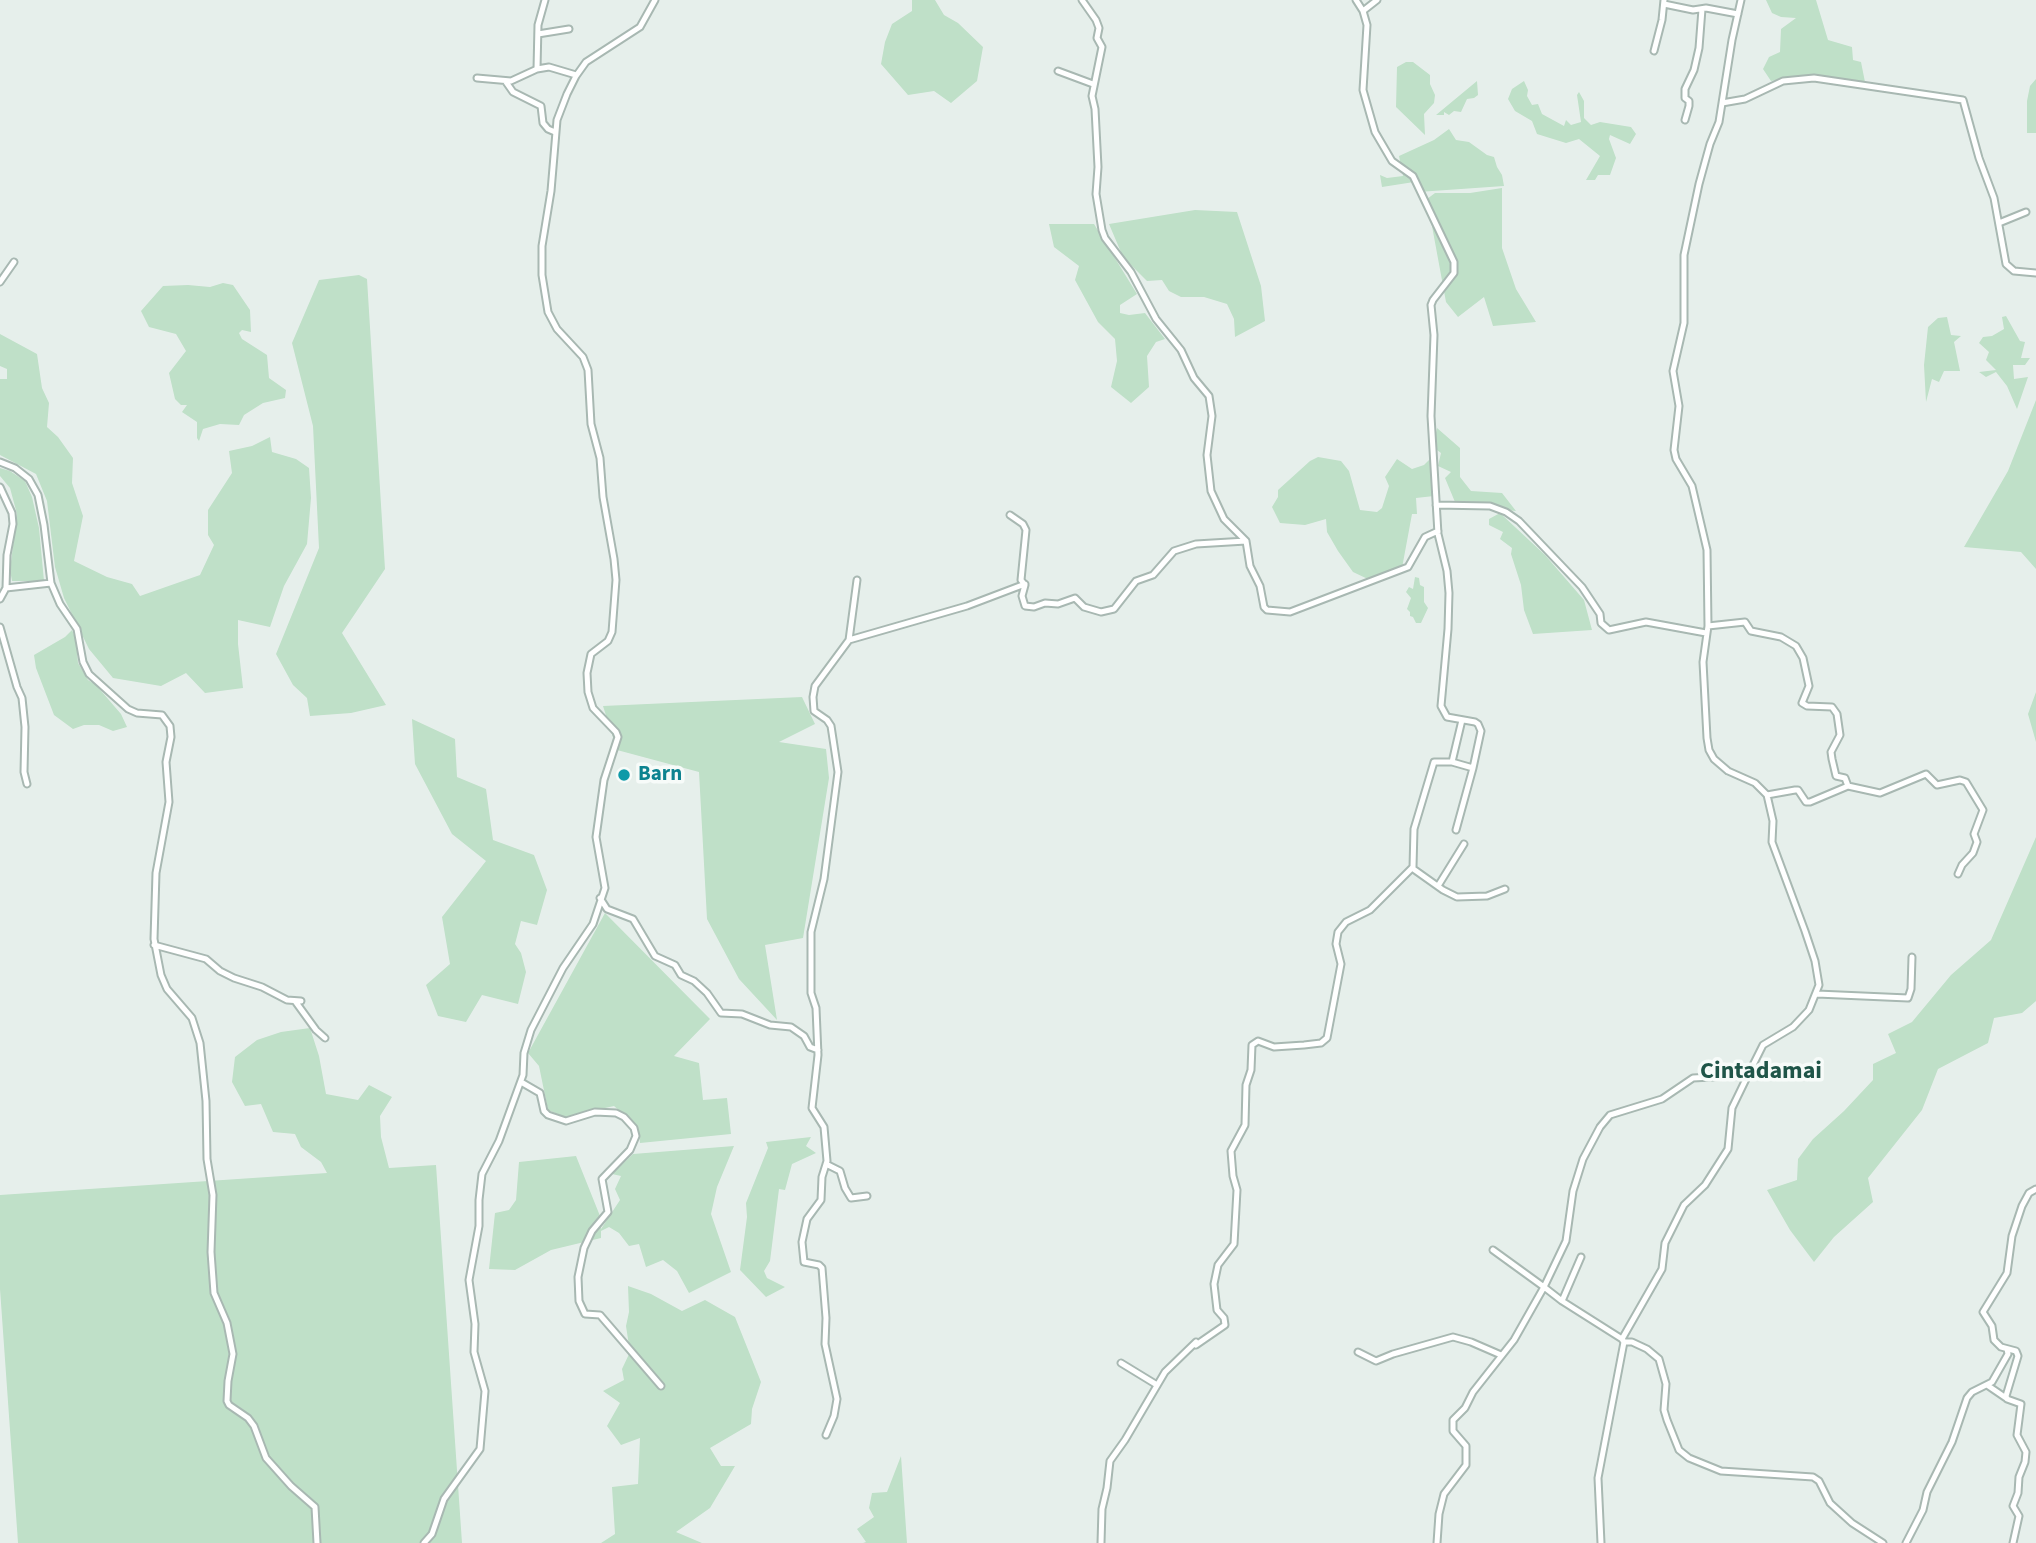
<!DOCTYPE html>
<style>
body{margin:0}
canvas{display:block;background:#e6efeb}
</style>
<canvas width="2036" height="1543"></canvas>
<script>
const ctx = document.querySelector('canvas').getContext('2d');
ctx.lineJoin = 'round';
function paint(path, color) { ctx.fillStyle = color; ctx.fill(path, 'evenodd'); }
const poly = rows => new Path2D(rows.map(r => 'M' + r).join(''));
function trace(path, color, width, dash) { ctx.strokeStyle = color; ctx.lineWidth = width; ctx.lineCap = dash ? 'butt' : 'round'; ctx.setLineDash(dash || []); ctx.stroke(path); }
function write(font, color, halo, rows, align = 'center') {
  ctx.font = font + ' "Source Sans 3",sans-serif'; ctx.lineWidth = 7; ctx.setLineDash([]); ctx.textBaseline = 'middle'; ctx.strokeStyle = halo; ctx.fillStyle = color; for (const [text, x, y, turn = 0] of rows) {
    ctx.save(); ctx.translate(x, y); ctx.rotate((+turn || 0) * Math.PI / 180); ctx.textAlign = isNaN(turn) ? turn : align; if (halo) ctx.strokeText(text, 0, 0); ctx.fillText(text, 0, 0); ctx.restore();
  }
}
const green = poly([
 [912,0,935,0,944,15,958,23,983,47,977,81,951,103,934,91,908,95,881,64,885,42,892,24,912,11],
 [1766,0,1816,0,1828,40,1852,47,1853,60,1861,62,1865,82,1802,76,1771,81,1763,69,1769,57,1780,52,1781,29,1796,18,1781,17,1772,13],
 [1406,62,1413,62,1430,75,1430,84,1435,95,1434,103,1424,114,1425,135,1396,107,1397,67],
 [2036,79,2036,133,2027,133,2027,101,2030,86],
 [1477,81,1478,95,1474,98,1467,99,1461,112,1454,111,1449,115,1444,112,1444,115,1436,115],
 [1524,81,1528,90,1527,96,1532,105,1538,104,1542,114,1564,126,1566,120,1571,125,1581,122,1577,95,1579,92,1584,101,1584,118,1591,125,1600,122,1631,127,1636,134,1630,144,1610,135,1609,139,1616,158,1610,175,1598,175,1595,180,1586,180,1600,156,1579,139,1566,143,1537,134,1532,121,1515,111,1508,99,1512,89],
 [1449,129,1456,140,1469,142,1487,155,1494,157,1497,167,1502,175,1504,186,1418,192,1414,182,1382,187,1380,175,1387,178,1403,176,1399,156,1434,140],
 [1502,188,1502,248,1516,289,1536,322,1493,326,1484,297,1458,317,1446,302,1427,199,1435,193,1470,193],
 [1195,210,1237,212,1261,286,1265,321,1235,337,1234,319,1227,304,1204,297,1181,297,1169,291,1162,280,1147,281,1123,257,1109,224],
 [1049,224,1094,224,1137,294,1120,305,1120,313,1129,315,1145,313,1165,339,1156,342,1147,356,1149,387,1131,403,1111,387,1117,361,1115,339,1098,322,1075,280,1079,266,1054,247],
 [359,275,367,279,385,569,342,633,386,705,351,713,310,716,307,698,293,685,276,654,319,548,313,426,292,343,319,280],
 [223,283,233,285,250,310,251,332,242,330,239,333,242,339,267,355,269,378,286,390,285,398,263,403,244,415,239,425,220,424,203,429,199,441,197,438,197,422,182,412,187,405,181,405,175,399,169,373,186,351,176,334,149,327,141,311,163,286,188,285,210,287],
 [2006,316,2020,341,2025,342,2021,358,2030,358,2025,365,2013,365,2014,379,2028,377,2017,409,2007,386,1996,372,1986,377,1979,372,1996,370,1986,360,1989,352,1979,343,1983,337,1992,336,2004,329,2002,317],
 [1947,317,1951,335,1961,336,1954,342,1960,371,1944,371,1939,382,1932,379,1926,402,1924,365,1928,327,1938,318],
 [0,334,37,354,42,388,49,403,47,427,58,437,73,458,72,483,83,516,74,561,107,577,132,584,140,596,200,575,214,545,208,535,208,510,232,473,229,451,252,446,270,437,272,452,296,459,309,468,311,498,307,544,284,586,270,627,238,620,238,644,243,688,205,693,186,673,161,686,113,678,89,649,64,598,55,567,47,501,36,474,0,455,0,379,7,379,7,369,0,366],
 [2036,400,2036,569,2021,552,1964,547,2008,471],
 [1437,428,1460,448,1460,477,1471,491,1502,493,1516,511,1467,506,1455,502,1445,478,1451,472,1438,466,1441,453,1433,447],
 [1318,457,1341,461,1349,471,1360,510,1377,512,1382,508,1389,486,1385,477,1397,459,1412,469,1424,465,1432,457,1434,496,1416,498,1417,514,1412,514,1402,568,1370,580,1353,572,1338,551,1327,532,1326,519,1305,525,1280,523,1272,507,1278,497,1278,490,1310,461],
 [0,468,10,471,25,481,32,497,39,528,44,581,12,581,10,570,17,514,10,488,0,476],
 [1500,513,1545,555,1584,600,1592,630,1533,634,1524,610,1521,585,1511,554,1512,548,1500,539,1503,532,1489,525,1489,519],
 [1415,577,1419,578,1420,585,1424,587,1424,602,1428,608,1421,623,1416,623,1413,617,1410,616,1410,612,1407,609,1411,598,1406,592,1409,587,1413,589],
 [72,630,76,640,78,663,88,680,96,685,121,714,127,727,113,731,99,725,84,725,73,729,54,715,36,668,34,655,65,637],
 [2036,692,2036,742,2028,714],
 [802,697,815,724,779,742,826,749,829,778,803,938,765,945,777,1020,739,979,707,919,699,772,617,750,603,706],
 [412,719,455,739,457,777,486,789,493,840,534,855,547,890,537,925,521,921,515,944,521,953,526,972,518,1004,482,995,466,1022,438,1016,426,985,450,964,442,917,486,861,452,834,415,764],
 [2036,837,2036,1001,2022,1013,1994,1018,1988,1043,1938,1069,1922,1110,1868,1178,1873,1202,1834,1237,1814,1262,1790,1230,1767,1190,1797,1180,1798,1159,1813,1139,1844,1111,1873,1080,1873,1064,1896,1053,1888,1034,1912,1022,1951,975,1991,940],
 [605,913,710,1019,674,1056,699,1063,703,1100,727,1098,731,1134,640,1143,638,1127,614,1106,565,1117,548,1110,539,1066,528,1053],
 [310,1028,319,1056,326,1094,358,1100,369,1085,392,1097,380,1116,381,1137,389,1168,436,1165,462,1543,18,1543,0,1289,0,1195,327,1173,321,1162,301,1147,295,1134,273,1132,261,1104,245,1106,232,1082,235,1057,257,1040,281,1032],
 [811,1137,806,1146,816,1153,792,1164,785,1190,779,1189,770,1261,764,1271,767,1278,785,1287,766,1297,740,1270,747,1217,746,1203,768,1148,766,1142],
 [734,1146,717,1187,711,1214,731,1272,689,1293,677,1271,663,1260,646,1267,639,1244,629,1246,619,1233,609,1227,601,1231,601,1238,551,1250,515,1270,489,1269,495,1213,509,1210,516,1200,519,1162,576,1156,600,1216,601,1229,620,1200,615,1189,621,1176,612,1174,633,1154],
 [628,1286,651,1294,682,1311,705,1300,735,1317,761,1382,752,1409,751,1424,710,1448,721,1466,735,1466,710,1508,676,1532,702,1543,601,1543,615,1534,612,1487,638,1484,640,1438,621,1445,607,1426,620,1403,603,1391,624,1380,622,1369,630,1352,626,1326,629,1312],
 [901,1456,907,1543,863,1543,866,1542,857,1529,874,1517,869,1508,872,1493,887,1492]
]);
const minor = poly([
 [1082,0,1096,20,1099,28,1097,38,1102,47,1092,96,1095,109,1098,167,1096,194,1102,230,1105,238,1131,272,1156,319,1181,350,1194,378,1209,396,1212,416,1207,455,1211,491,1224,519,1246,541],
 [1356,0,1363,11,1367,25,1363,90,1375,132,1392,161,1413,176,1454,262,1454,273,1433,300,1431,305,1434,335,1431,416,1438,534,1447,571,1449,593,1448,629,1441,706,1447,717,1475,722,1478,724,1481,731,1473,768,1456,830],
 [1664,4,1693,10,1706,8,1738,14],
 [1363,11,1377,0],
 [538,34,569,29],
 [1654,51,1662,20,1664,0],
 [537,69,538,25,545,0],
 [1058,71,1093,84],
 [477,78,511,81,537,69,549,67,576,75],
 [506,82,513,92,541,106,543,123,548,129,555,132],
 [1722,103,1745,99,1783,81,1814,78,1963,100,1979,158,1994,198,2006,264,2014,271,2036,273],
 [1685,120,1689,106,1689,101,1685,98,1685,89,1694,70,1699,48,1702,9],
 [1999,223,2026,212],
 [0,282,14,262],
 [0,462,15,468,29,479,38,495,44,525,51,583,60,604,77,629,83,662,89,674,128,709,137,713,162,715,170,726,171,737,166,762,169,802,156,873,154,939,161,975,167,989,192,1018,200,1043,206,1101,207,1159,213,1195,211,1252,214,1293,227,1323,233,1354,228,1381,227,1401,229,1405,248,1418,254,1426,266,1458,291,1486,315,1507,317,1543],
 [0,487,12,513,13,524,7,555,6,588,0,599],
 [1436,505,1490,506,1506,512,1519,521,1582,587,1600,614,1601,623,1609,630,1646,622,1706,633],
 [1010,515,1023,524,1026,530,1021,580,1025,585,1022,596,1025,606,1034,607,1045,603,1058,604,1075,598,1084,607,1101,612,1114,609,1136,581,1153,575,1174,551,1196,544,1246,541,1250,566,1260,586,1264,607,1267,610,1290,612,1408,567,1425,537,1438,531],
 [6,588,51,583],
 [1708,626,1745,622,1751,631,1781,637,1796,646,1803,658,1809,686,1802,703,1807,706,1832,707,1837,714,1840,735,1831,752,1832,759,1836,776,1845,778,1848,786,1810,802,1806,802,1798,790,1795,790,1767,795],
 [0,627,17,687,22,698,25,727,24,772,27,784],
 [849,640,967,606,1025,584],
 [1452,762,1473,768],
 [1848,786,1880,793,1926,774,1937,785,1960,780,1966,782,1983,810,1974,834,1977,842,1973,853,1962,865,1958,874],
 [1412,868,1443,890,1457,897,1487,896,1505,889],
 [1438,886,1464,844],
 [600,898,607,909,633,919,655,956,675,965,681,975,694,981,707,993,721,1013,742,1014,770,1025,791,1027,804,1036,810,1047,818,1050],
 [154,945,206,959,220,971,234,978,262,987,287,1000,301,1001],
 [1817,994,1908,998,1911,989,1912,957],
 [295,1001,316,1030,325,1038],
 [521,1082,540,1093,544,1111,548,1115,566,1121,595,1112,616,1113,624,1117,634,1128,636,1136,630,1150,602,1179,608,1212,592,1231,584,1248,578,1277,579,1301,585,1314,600,1315,661,1386],
 [826,1164,840,1171,845,1188,851,1198,867,1196],
 [1562,1301,1581,1257],
 [1622,1339,1662,1269,1665,1243,1684,1205,1705,1185,1728,1149,1732,1108,1748,1075],
 [1624,1342,1632,1342,1647,1349,1659,1359,1666,1384,1664,1410,1667,1420,1679,1450,1689,1458,1721,1471,1813,1477,1819,1481,1830,1503,1852,1523,1883,1543],
 [1196,1345,1225,1325,1224,1318,1217,1310,1214,1284,1218,1265,1234,1244,1237,1190,1233,1176,1231,1151,1245,1125,1246,1085,1251,1070,1252,1045,1258,1041,1274,1047,1304,1045,1321,1043,1327,1038,1341,964,1336,944,1338,932,1346,922,1370,910,1413,867,1414,829,1434,762,1452,762,1462,720],
 [1358,1352,1376,1361,1393,1354,1453,1337,1471,1342,1501,1355],
 [1121,1363,1157,1385],
 [1987,1385,2006,1398],
 [826,1435,834,1416,837,1399,825,1344,826,1318,822,1268,819,1265,804,1262,802,1242,807,1219,821,1200,822,1177,827,1161,824,1127,812,1108,818,1055,816,1008,811,993,811,932,824,879,838,772,831,726,827,720,814,711,813,697,815,686,849,640,857,580],
 [424,1543,432,1534,444,1499,480,1449,485,1391,474,1352,475,1324,469,1280,479,1226,479,1200,482,1174,499,1141,523,1075,524,1053,531,1030,563,968,593,924,605,888,596,837,604,780,618,737,616,732,593,708,588,692,587,673,591,654,608,641,612,632,616,580,614,559,603,497,600,458,591,424,588,370,583,357,557,329,548,312,542,275,542,246,551,191,557,120,567,94,576,76,586,62,640,27,655,0],
 [1101,1543,1102,1509,1107,1488,1110,1461,1125,1440,1165,1372,1196,1342],
 [1437,1543,1439,1514,1444,1494,1466,1465,1466,1446,1453,1431,1453,1420,1465,1408,1473,1392,1514,1340,1544,1287,1493,1250],
 [1601,1543,1598,1478,1624,1342,1622,1339,1562,1301,1544,1287,1566,1241,1573,1191,1583,1159,1600,1127,1610,1115,1662,1099,1693,1078,1748,1075,1763,1045,1793,1027,1809,1010,1819,985,1815,961,1805,931,1772,842,1773,821,1767,795,1755,783,1728,771,1714,759,1709,750,1707,738,1703,662,1708,626,1707,550,1692,486,1676,459,1674,450,1679,406,1673,371,1684,323,1684,255,1699,184,1710,144,1719,122,1732,40,1741,0],
 [1906,1543,1923,1510,1927,1492,1952,1442,1967,1398,1972,1392,1992,1382,2008,1354,2007,1349],
 [2013,1543,2019,1516,2013,1506,2018,1493,2019,1477,2025,1462,2026,1452,2017,1435,2021,1404,2007,1399,2006,1396,2018,1356,2016,1351,2001,1347,1994,1340,1992,1326,1983,1312,2007,1273,2012,1236,2022,1206,2029,1193,2036,1189]
]);
const markers = [
 [624,775,7,"#0f9aa8"]
];
const cultureNames = [
 ["Barn",638,775]
];
const quarterNames = [
 ["Cintadamai",1761,1073]
];
paint(green, '#bfe0c8');
trace(minor, '#a8b8b2', 9);
trace(minor, '#fff', 5);
for (const [x, y, r, color] of markers) { const dot = new Path2D(); dot.arc(x, y, r, 0, 2 * Math.PI); ctx.fillStyle = color; ctx.fill(dot); trace(dot, '#f7fbf9', 2.5); }
write('bold 21px', '#0d838f', '#f7fbf9', cultureNames, 'left');
write('bold 24px', '#1f5548', '#f7fbf9', quarterNames);
</script>
